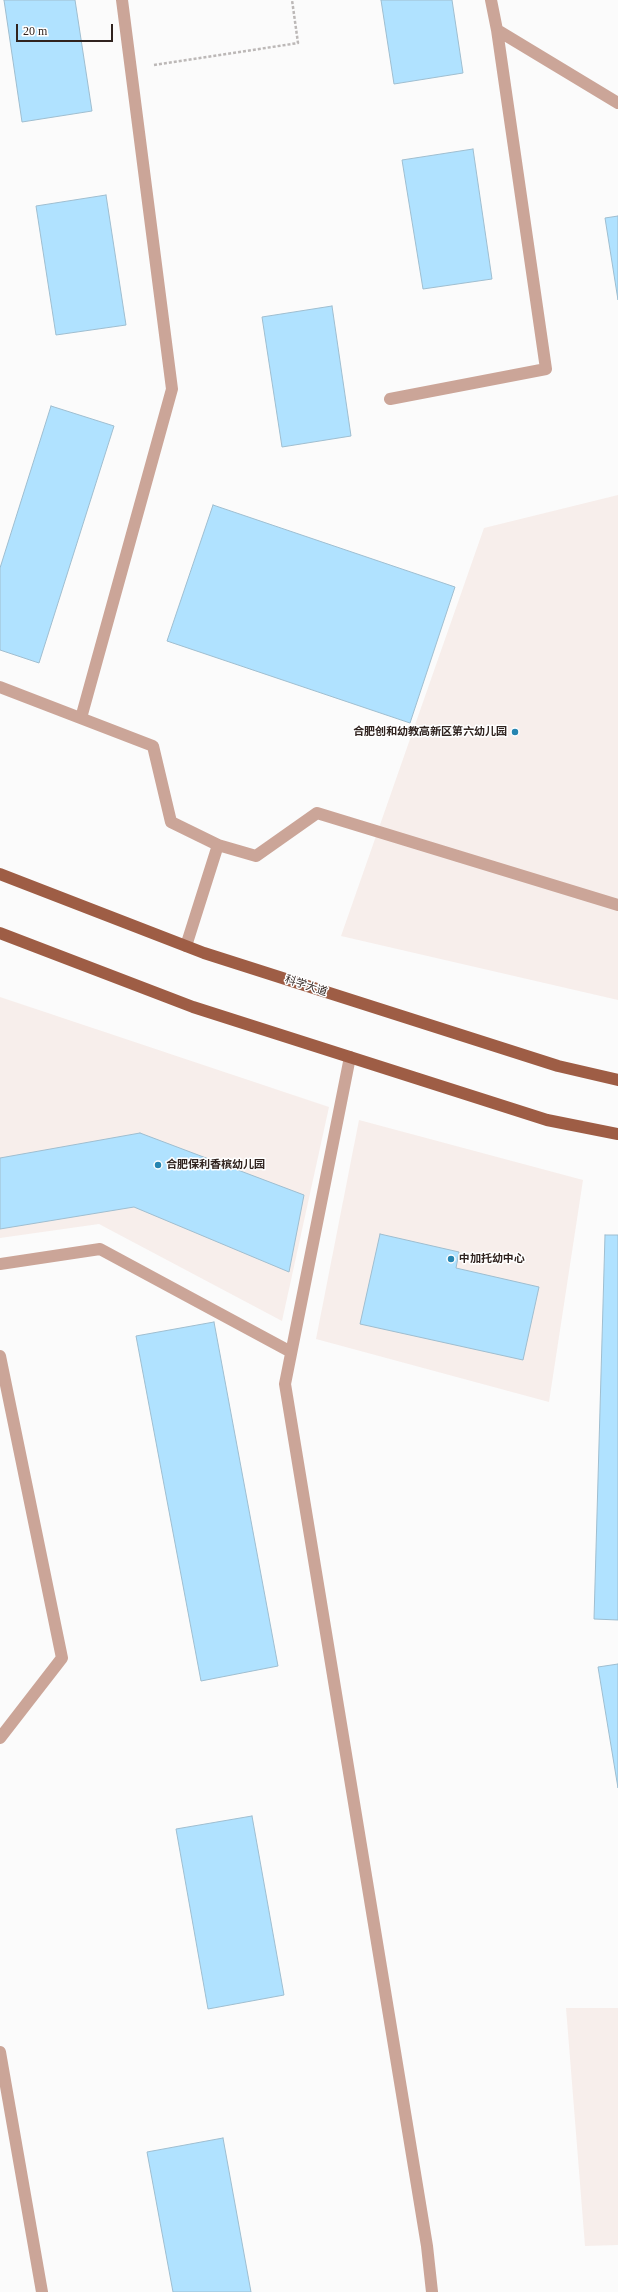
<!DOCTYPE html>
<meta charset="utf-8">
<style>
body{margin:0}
#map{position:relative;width:618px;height:2292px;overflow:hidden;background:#fbfbfb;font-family:"Times New Roman",serif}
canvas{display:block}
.scale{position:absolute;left:16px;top:24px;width:97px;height:18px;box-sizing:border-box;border:2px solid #30231f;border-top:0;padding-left:5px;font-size:12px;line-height:14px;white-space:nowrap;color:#30231f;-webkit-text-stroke:3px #fff;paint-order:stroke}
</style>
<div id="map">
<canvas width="618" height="2292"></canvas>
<div class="scale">20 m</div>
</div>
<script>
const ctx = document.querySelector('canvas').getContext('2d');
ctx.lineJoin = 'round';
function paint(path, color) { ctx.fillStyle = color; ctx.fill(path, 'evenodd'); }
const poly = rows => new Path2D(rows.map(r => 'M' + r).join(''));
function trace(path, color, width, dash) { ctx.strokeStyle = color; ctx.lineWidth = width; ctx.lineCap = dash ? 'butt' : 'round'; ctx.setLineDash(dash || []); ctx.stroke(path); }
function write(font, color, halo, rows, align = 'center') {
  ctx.font = font + ' "Times New Roman","Noto Sans SC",serif'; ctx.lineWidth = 3; ctx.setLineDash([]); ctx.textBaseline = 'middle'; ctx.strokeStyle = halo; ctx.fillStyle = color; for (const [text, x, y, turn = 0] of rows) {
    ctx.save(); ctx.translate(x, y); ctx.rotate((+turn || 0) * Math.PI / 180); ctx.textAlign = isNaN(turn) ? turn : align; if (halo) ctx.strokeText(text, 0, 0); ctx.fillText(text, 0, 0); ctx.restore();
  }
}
const built = poly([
 [618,495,618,1000,341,936,484,528],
 [0,997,329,1107,282,1321,99,1224,0,1238],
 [359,1120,583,1180,549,1402,316,1339],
 [618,2008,618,2245,585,2246,566,2008]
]);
const building = poly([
 [4,0,75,0,92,111,22,122,4,0],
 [381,0,452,0,463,73,394,84,381,0],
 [473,149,492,279,423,289,402,160,473,149],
 [106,195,126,325,56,335,36,206,106,195],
 [618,216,618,300,605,218,618,216],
 [332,306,351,436,282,447,262,317,332,306],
 [51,406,114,426,39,663,0,650,0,568,51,406],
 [213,505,455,587,410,723,167,641,213,505],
 [140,1133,304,1195,289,1272,134,1207,0,1229,0,1158,140,1133],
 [380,1234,459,1252,456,1268,539,1287,523,1360,360,1324,380,1234],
 [605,1235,618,1235,618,1620,594,1619,605,1235],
 [214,1322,278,1666,201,1681,136,1336,214,1322],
 [618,1664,618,1788,598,1667,618,1664],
 [252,1816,284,1995,208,2009,176,1829,252,1816],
 [223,2138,251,2292,173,2292,147,2152,223,2138]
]);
const path = poly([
 [154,65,298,43,292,0]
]);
const minor = poly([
 [491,0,497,30,618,103],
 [390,399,546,369,497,30],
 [0,687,153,746,171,822,218,845,186,946],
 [81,718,172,389,122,0],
 [218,845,256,856,317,813,618,905],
 [350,1057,285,1384,427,2246,432,2292],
 [0,1264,100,1249,291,1352],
 [0,1356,62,1658,0,1738],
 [0,2052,42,2292]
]);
const major = poly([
 [0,874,204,953,558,1066,618,1080],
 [0,933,193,1007,547,1120,618,1134]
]);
const markers = [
 [515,732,4,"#2685b1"],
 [158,1165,4,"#2685b1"],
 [451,1259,4,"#2685b1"]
];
const poiNames = [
 ["合肥创和幼教高新区第六幼儿园",507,732,"right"],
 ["合肥保利香槟幼儿园",166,1165],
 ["中加托幼中心",459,1259]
];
const streetNames = [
 ["科学大道",306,986,18]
];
paint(built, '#f7eeeb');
paint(building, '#b0e2ff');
trace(building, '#9fbed0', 1);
trace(path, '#bcb8b7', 2.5, [3, 2]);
trace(minor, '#cba598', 12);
trace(major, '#9e5d45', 12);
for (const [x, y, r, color] of markers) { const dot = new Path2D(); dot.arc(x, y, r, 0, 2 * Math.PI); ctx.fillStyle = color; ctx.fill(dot); trace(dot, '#fff', 1.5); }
write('bold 11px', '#30231f', '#fff', poiNames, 'left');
write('11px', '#30231f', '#fff', streetNames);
</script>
